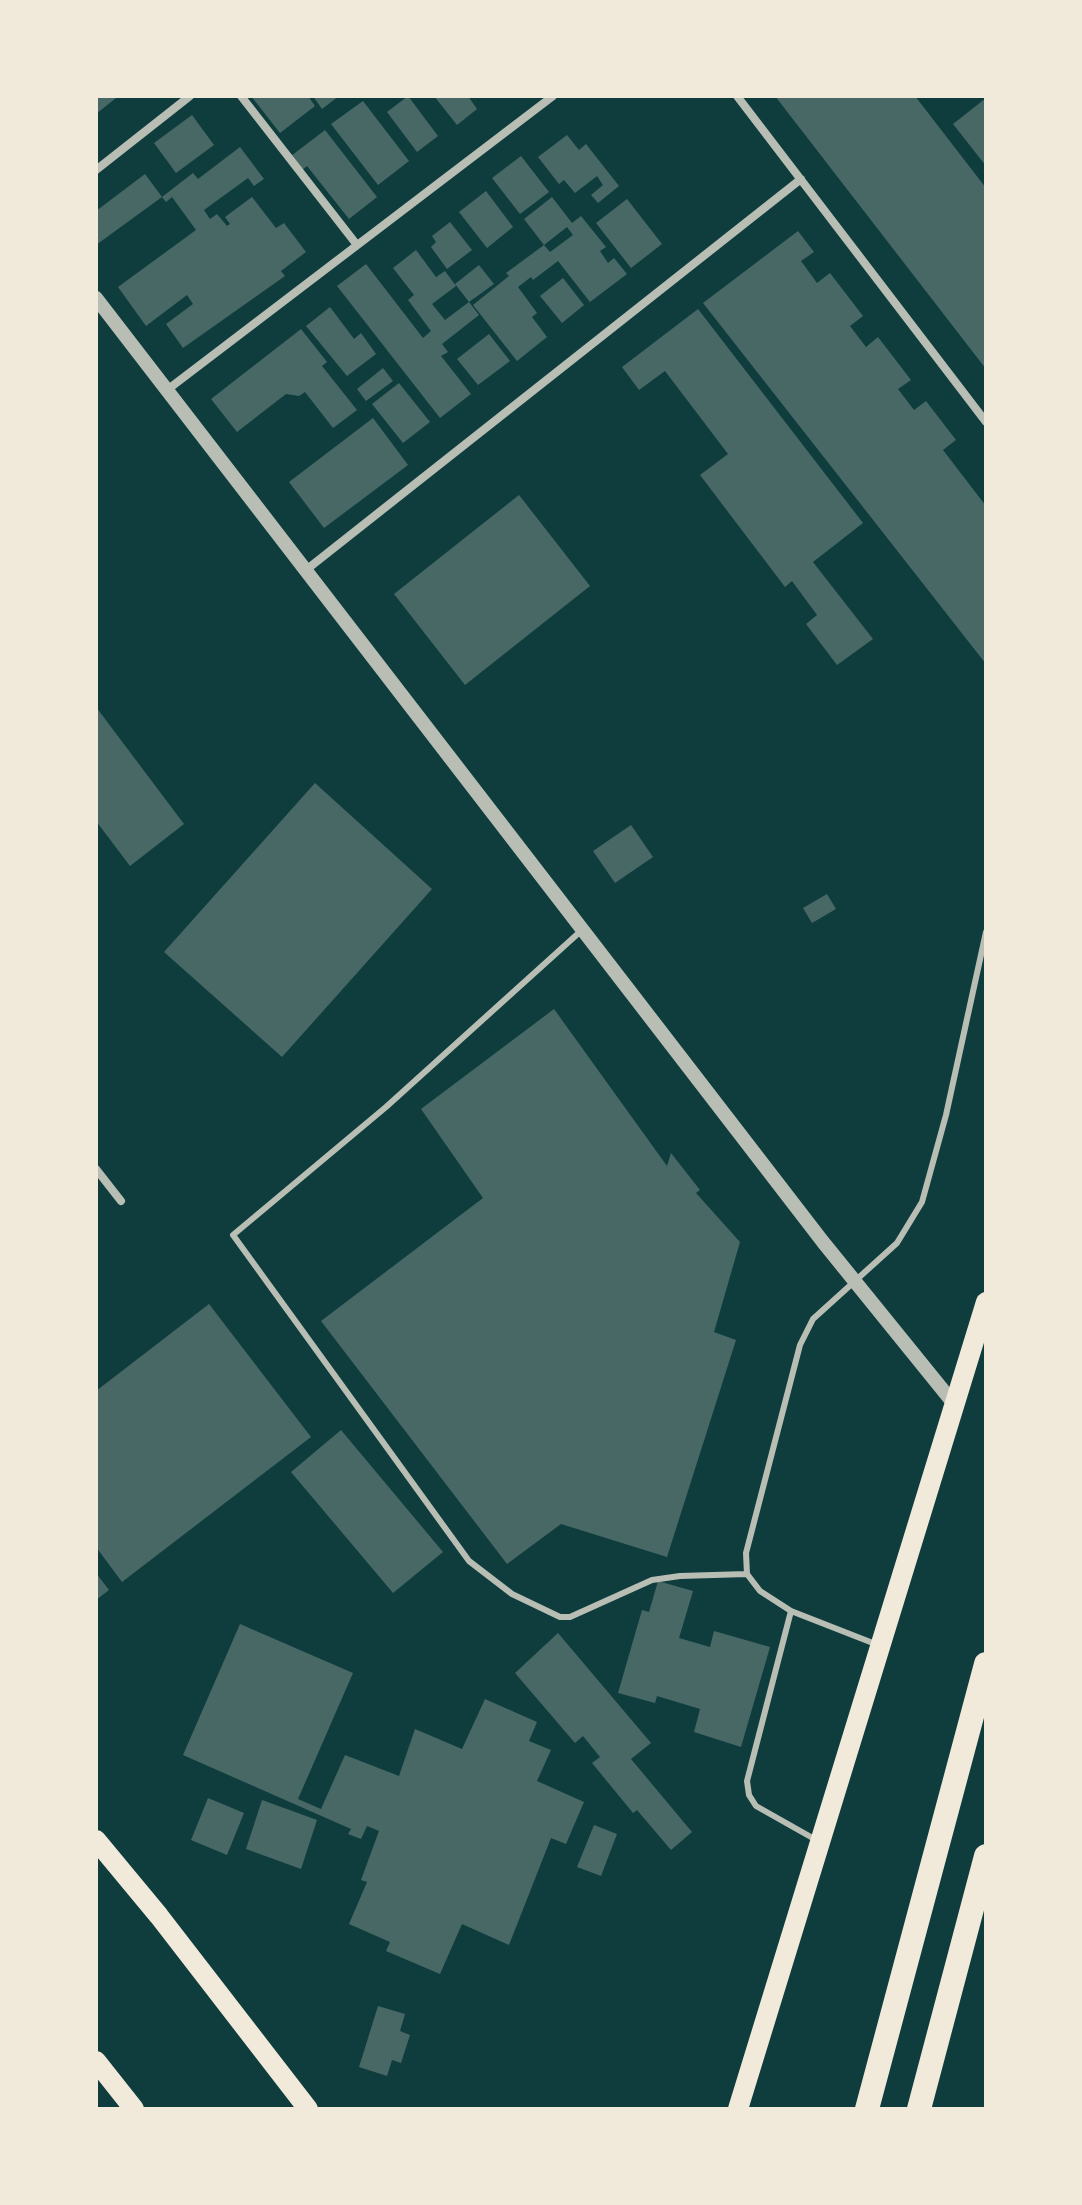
<!DOCTYPE html>
<style>
body{margin:0}
#map{position:relative;width:1082px;height:2205px;overflow:hidden;background:#0f3d3e;font-family:"Golos Text",sans-serif}
canvas{display:block}
.frame{position:absolute;inset:0;border:98px solid #f1e9da;pointer-events:none}
</style>
<div id="map">
<canvas width="1082" height="2205"></canvas>
<div class="frame"></div>
</div>
<script>
const ctx = document.querySelector('canvas').getContext('2d');
ctx.lineJoin = 'round';
function paint(path, color) { ctx.fillStyle = color; ctx.fill(path, 'evenodd'); }
const poly = rows => new Path2D(rows.map(r => 'M' + r).join(''));
function trace(path, color, width, dash) { ctx.strokeStyle = color; ctx.lineWidth = width; ctx.lineCap = dash ? 'butt' : 'round'; ctx.setLineDash(dash || []); ctx.stroke(path); }
const building = poly([
 [96,96,115,96,116,98,96,114],
 [251,96,308,96,315,106,280,133],
 [313,96,339,96,322,109],
 [408,96,438,136,417,152,387,112],
 [434,96,468,96,477,109,457,125],
 [775,96,915,96,986,188,986,369],
 [986,98,986,166,953,124],
 [363,101,409,161,378,185,331,124],
 [192,115,214,145,176,173,154,143],
 [325,130,377,197,349,219,307,166,302,170,291,156],
 [567,135,579,150,586,144,619,186,598,203,591,195,603,185,597,176,575,193,564,180,559,184,538,157],
 [240,147,264,179,254,186,248,178,204,210,210,219,217,214,227,226,230,224,225,217,252,197,276,228,284,223,306,252,281,271,285,276,183,348,166,324,193,304,187,295,146,326,118,287,196,230,172,197,166,202,162,197,193,173,198,179],
 [521,156,549,192,520,214,492,178],
 [145,174,162,197,96,245,96,211],
 [486,191,513,227,487,248,459,212],
 [552,197,572,223,581,216,606,247,600,251,608,263,614,258,627,274,590,302,558,261,533,280,531,277,518,287,537,313,532,317,547,337,517,361,473,305,509,276,506,273,544,245,550,252,573,235,567,227,544,245,524,219],
 [627,199,662,244,631,268,596,223],
 [450,222,472,250,447,269,431,247,436,242,432,236],
 [798,231,814,252,801,261,817,283,830,273,863,316,850,326,866,347,878,337,911,380,898,389,914,410,926,401,956,440,943,450,986,506,986,664,703,303],
 [416,250,436,277,445,271,456,286,432,304,445,320,469,302,479,315,442,344,448,352,441,356,471,394,440,418,337,286,366,264,423,338,431,331,408,300,414,295,393,268],
 [479,265,494,284,469,302,455,284],
 [563,278,584,305,562,323,540,296],
 [330,307,354,339,361,333,376,354,347,376,306,326],
 [698,309,863,523,813,562,873,639,837,665,806,624,817,615,792,581,785,587,700,475,728,454,665,371,639,390,622,367],
 [301,329,327,362,322,366,357,410,333,428,305,392,299,396,286,394,237,432,211,399],
 [489,334,510,361,478,385,457,359],
 [383,368,393,381,366,401,357,389],
 [399,383,430,422,403,443,372,404],
 [373,418,408,465,324,528,289,482],
 [519,495,590,586,465,685,394,594],
 [96,707,184,824,130,866,96,821],
 [315,783,432,889,282,1057,164,952],
 [631,825,653,857,615,883,593,851],
 [827,894,836,909,812,923,803,908],
 [554,1009,667,1166,671,1153,700,1190,696,1193,740,1242,714,1332,736,1340,667,1557,561,1524,507,1564,321,1321,483,1198,421,1109],
 [209,1304,311,1437,122,1582,96,1547,96,1391],
 [341,1430,443,1552,393,1593,291,1472],
 [96,1573,109,1590,96,1600],
 [658,1581,693,1591,679,1638,710,1647,714,1631,770,1647,741,1747,694,1732,700,1709,657,1696,655,1703,618,1693,642,1610,649,1612],
 [240,1624,353,1673,298,1799,321,1809,345,1755,399,1776,415,1729,462,1749,485,1699,537,1722,529,1741,551,1750,537,1781,584,1802,566,1844,551,1838,509,1945,462,1924,440,1974,386,1951,390,1942,349,1924,367,1882,361,1880,379,1831,367,1826,361,1839,348,1834,351,1829,183,1755],
 [558,1633,651,1743,631,1759,692,1832,671,1850,637,1810,633,1813,592,1763,600,1757,583,1736,575,1743,515,1673],
 [208,1798,244,1813,227,1855,191,1840],
 [262,1800,317,1820,301,1869,246,1849],
 [594,1825,617,1834,601,1876,577,1867],
 [378,2006,405,2014,400,2031,410,2035,401,2063,392,2060,387,2076,359,2067]
]);
const service = poly([
 [582,930,386,1107,233,1235,469,1561,512,1594,560,1617,570,1617,652,1580,680,1576,747,1574],
 [791,1611,747,1781,749,1795,756,1806,818,1841],
 [878,1645,791,1611,760,1591,747,1574,746,1553,800,1345,813,1319,897,1243,922,1202,946,1115,986,932]
]);
const minor = poly([
 [241,96,357,245],
 [737,96,986,422],
 [96,170,190,96],
 [167,390,553,96],
 [306,570,801,179],
 [96,1169,121,1201]
]);
const tertiary = poly([
 [96,298,823,1242,955,1405]
]);
const primary = poly([
 [96,1840,159,1916,308,2109],
 [96,2061,134,2109],
 [738,2109,986,1302]
]);
const motorway = poly([
 [867,2109,986,1664],
 [919,2109,986,1856]
]);
paint(building, '#486865');
trace(service, '#b8beb3', 6);
trace(minor, '#b8beb3', 8);
trace(tertiary, '#b8beb3', 14);
trace(primary, '#f1e9da', 20);
trace(motorway, '#f1e9da', 24);
</script>
